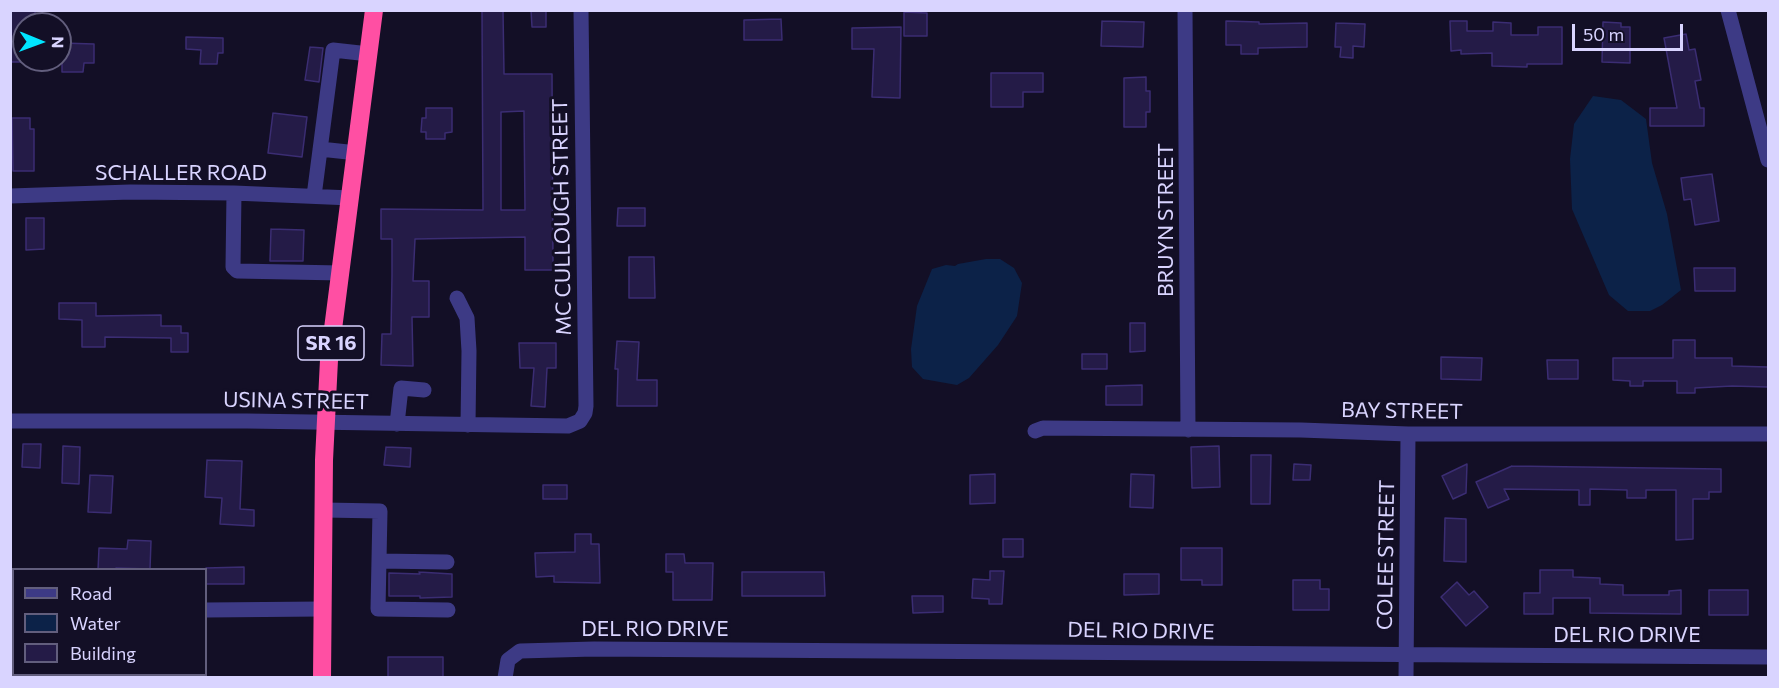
<!DOCTYPE html>
<style>
body{margin:0}
#map{position:relative;width:1779px;height:688px;overflow:hidden;background:#130f26;font-family:Commissioner,sans-serif}
canvas{display:block}
.frame{position:absolute;inset:0;border:12px solid #d9d4ff;pointer-events:none}
.legend{position:absolute;left:12px;top:568px;width:195px;height:108px;box-sizing:border-box;background:#130f26;border:2px solid #625e7d;margin:0;padding:8px 10px;list-style:none;font-size:18px;color:#d9d4ff}
.legend li{display:flex;align-items:center;gap:12px;height:30px}
.legend b{width:30px;border:2px solid #625e7d}
.north{position:absolute;left:12px;top:12px;width:60px;height:60px;box-sizing:border-box;background:#130f26;border:2px solid #625e7d;border-radius:50%;rotate:91deg;font-size:16px;font-weight:700;line-height:24px;text-align:center;color:#d9d4ff}
.north::after{content:'';display:block;margin:auto;width:21px;height:27px;background:#00e5ff;clip-path:polygon(50% 0,100% 100%,50% 72%,0 100%)}
.scale{position:absolute;left:1572px;top:24px;width:111px;height:27px;box-sizing:border-box;border:3px solid #d9d4ff;border-top:0;padding-left:8px;font-size:18px;line-height:21px;white-space:nowrap;color:#d9d4ff;-webkit-text-stroke:4px #130f26;paint-order:stroke}
</style>
<div id="map">
<canvas width="1779" height="688"></canvas>
<div class="frame"></div>
<ul class="legend">
<li><b style="height:8px;background:#3d3a85"></b>Road</li>
<li><b style="height:16px;background:#0c2248"></b>Water</li>
<li><b style="height:16px;background:#241b47"></b>Building</li>
</ul>
<div class="north">N</div>
<div class="scale">50 m</div>
</div>
<script>
const ctx = document.querySelector('canvas').getContext('2d');
ctx.lineJoin = 'round';
function paint(path, color) { ctx.fillStyle = color; ctx.fill(path, 'evenodd'); }
const poly = rows => new Path2D(rows.map(r => 'M' + r).join(''));
function trace(path, color, width, dash) { ctx.strokeStyle = color; ctx.lineWidth = width; ctx.lineCap = dash ? 'butt' : 'round'; ctx.setLineDash(dash || []); ctx.stroke(path); }
function write(font, color, halo, rows, align = 'center') {
  ctx.font = font + ' Commissioner,sans-serif'; ctx.lineWidth = 6; ctx.setLineDash([]); ctx.textBaseline = 'middle'; ctx.strokeStyle = halo; ctx.fillStyle = color; for (const [text, x, y, turn = 0] of rows) {
    ctx.save(); ctx.translate(x, y); ctx.rotate((+turn || 0) * Math.PI / 180); ctx.textAlign = isNaN(turn) ? turn : align; if (halo) ctx.strokeText(text, 0, 0); ctx.fillText(text, 0, 0); ctx.restore();
  }
}
const water = poly([
 [1593,96,1621,100,1646,119,1652,163,1667,214,1681,290,1662,305,1650,311,1628,311,1609,295,1572,209,1570,159,1574,124],
 [986,259,1000,259,1014,268,1022,283,1017,316,998,345,969,378,957,385,923,379,912,367,911,349,917,306,932,269,946,265,955,266,958,264]
]);
const building = poly([
 [10,10,35,10,35,24,24,24,24,62,10,62,10,10],
 [482,10,503,10,504,74,552,74,553,270,525,270,525,237,415,239,413,281,429,281,429,317,412,317,413,366,381,365,382,334,391,334,392,275,392,239,381,239,381,209,483,210,482,10],
 [524,111,525,210,501,210,501,112,524,111],
 [531,10,546,10,546,27,532,27,531,10],
 [904,12,927,13,927,36,904,36,904,12],
 [781,19,782,40,744,40,744,20,781,19],
 [1102,21,1144,22,1143,47,1101,46,1102,21],
 [1226,21,1259,22,1259,24,1307,23,1307,47,1258,48,1258,54,1241,54,1241,45,1226,45,1226,21],
 [1450,21,1467,21,1467,31,1493,31,1493,22,1511,23,1511,35,1538,35,1538,27,1562,27,1562,64,1527,64,1527,67,1492,66,1492,53,1461,54,1461,50,1451,51,1450,21],
 [1603,22,1621,23,1621,27,1630,27,1630,63,1602,62,1603,22],
 [1336,23,1365,24,1364,47,1353,46,1353,58,1340,57,1341,47,1335,47,1336,23],
 [901,27,900,98,872,97,874,49,852,49,852,28,901,27],
 [1686,34,1689,50,1695,49,1701,80,1695,81,1700,108,1704,108,1704,126,1650,126,1650,108,1677,108,1664,38,1686,34],
 [186,37,223,38,223,53,218,53,217,64,200,64,201,50,186,49,186,37],
 [62,43,94,44,94,63,84,63,83,72,62,72,62,43],
 [310,47,323,48,319,82,305,80,310,47],
 [991,73,1043,73,1043,92,1023,92,1023,107,991,107,991,73],
 [1146,77,1146,91,1150,91,1150,112,1146,112,1146,127,1124,127,1124,78,1146,77],
 [426,108,452,108,452,132,445,133,445,139,426,139,426,132,421,132,422,118,426,118,426,108],
 [273,113,307,117,302,157,268,153,273,113],
 [12,118,30,118,30,129,34,129,34,171,13,171,12,118],
 [1712,174,1719,221,1695,225,1691,199,1684,200,1681,178,1712,174],
 [618,208,645,208,645,226,617,226,618,208],
 [26,218,44,218,44,249,26,250,26,218],
 [271,229,304,230,303,261,270,261,271,229],
 [629,257,654,257,655,298,629,298,629,257],
 [1694,268,1735,268,1735,291,1695,291,1694,268],
 [59,303,96,303,96,316,161,315,161,326,181,326,181,333,188,333,188,352,171,352,171,338,105,337,105,347,82,347,82,320,59,319,59,303],
 [1130,323,1145,323,1145,351,1130,352,1130,323],
 [1673,340,1695,340,1695,358,1732,358,1732,366,1768,367,1768,387,1732,386,1695,388,1695,393,1677,393,1677,381,1643,381,1643,386,1630,386,1630,381,1613,380,1613,358,1673,358,1673,340],
 [617,341,639,342,637,380,657,380,657,406,617,406,618,369,615,369,617,341],
 [519,343,556,343,556,368,547,368,545,407,531,406,534,368,520,368,519,343],
 [1082,354,1107,354,1107,369,1082,369,1082,354],
 [1441,357,1482,358,1481,380,1441,379,1441,357],
 [1547,360,1578,360,1578,379,1548,379,1547,360],
 [1142,385,1142,405,1106,405,1106,386,1142,385],
 [23,444,41,444,40,468,22,467,23,444],
 [63,446,80,447,79,484,62,483,63,446],
 [1219,446,1220,487,1192,488,1191,447,1219,446],
 [386,447,411,448,410,467,384,465,386,447],
 [1251,455,1271,455,1270,504,1251,504,1251,455],
 [207,460,242,461,240,509,254,510,254,526,220,524,222,498,205,497,207,460],
 [1294,464,1311,465,1310,480,1293,480,1294,464],
 [1467,464,1466,493,1453,499,1442,476,1467,464],
 [1512,466,1721,469,1721,492,1709,492,1709,499,1693,499,1693,539,1676,540,1676,490,1646,490,1646,498,1627,498,1627,490,1590,489,1590,505,1579,505,1579,490,1504,489,1509,499,1488,508,1476,482,1512,466],
 [995,474,995,503,970,504,970,475,995,474],
 [1131,474,1154,475,1153,508,1130,507,1131,474],
 [90,475,113,476,111,513,88,512,90,475],
 [543,485,567,485,567,499,543,499,543,485],
 [1445,518,1466,519,1466,562,1444,561,1445,518],
 [575,534,591,534,591,544,599,544,600,583,554,582,554,576,536,577,535,553,575,552,575,534],
 [1003,539,1023,539,1023,557,1003,557,1003,539],
 [128,540,151,541,150,569,116,568,116,570,98,570,99,548,127,549,128,540],
 [1181,548,1222,548,1222,585,1202,585,1202,580,1181,580,1181,548],
 [666,554,684,554,685,563,713,563,712,600,673,600,673,572,666,572,666,554],
 [244,567,244,584,206,584,206,568,244,567],
 [1540,570,1573,570,1573,577,1600,578,1600,584,1623,585,1623,595,1669,595,1669,591,1681,590,1681,614,1590,613,1590,598,1553,598,1553,614,1524,614,1524,593,1540,593,1540,570],
 [990,571,1004,571,1002,604,989,604,989,599,972,598,973,579,990,580,990,571],
 [419,572,452,574,452,597,420,598,420,596,389,596,389,573,420,574,419,572],
 [742,572,824,572,825,596,742,596,742,572],
 [1124,574,1159,574,1159,594,1124,595,1124,574],
 [1293,580,1320,580,1320,589,1329,589,1329,610,1293,610,1293,580],
 [1457,582,1469,595,1474,591,1488,607,1466,626,1441,597,1457,582],
 [1709,590,1748,590,1748,615,1709,615,1709,590],
 [912,596,943,596,943,612,913,613,912,596],
 [388,657,443,657,443,678,388,678,388,657]
]);
const minor = poly([
 [1185,10,1188,430],
 [1728,10,1768,160],
 [320,149,357,153],
 [234,193,233,267,237,271,341,273],
 [10,196,130,192,234,193,351,198],
 [314,196,333,50,369,54],
 [457,298,467,318,469,351,468,425],
 [10,421,247,421,568,426,580,421,585,413,586,406,581,10],
 [397,424,401,388,424,390],
 [1035,431,1043,428,1301,430,1408,434,1768,434],
 [324,510,380,511,378,609,448,610],
 [379,561,447,562],
 [206,610,322,609],
 [505,678,508,660,520,651,594,649,1768,657],
 [1406,678,1408,434]
]);
const highway = poly([
 [322,678,324,460,329,360,374,10]
]);
const shields = [
 [331,343,66]
];
const shieldNames = [
 ["SR 16",331,343]
];
const streetNames = [
 ["SCHALLER ROAD",181,173],
 ["MC CULLOUGH STREET",562,217,-91],
 ["BRUYN STREET",1166,220,-90],
 ["USINA STREET",296,401,1],
 ["BAY STREET",1402,411,1],
 ["COLEE STREET",1386,555,-89],
 ["DEL RIO DRIVE",655,629],
 ["DEL RIO DRIVE",1141,631,1],
 ["DEL RIO DRIVE",1627,635]
];
paint(water, '#0c2248');
paint(building, '#241b47');
trace(building, '#3b2d73', 1.5);
trace(minor, '#3d3a85', 15);
trace(highway, '#ff4fa3', 18);
for (const [x, y, w] of shields) { const box = new Path2D(); box.roundRect(x - w / 2, y - 17, w, 34, 4.5); ctx.fillStyle = '#130f26'; ctx.fill(box); trace(box, '#d9d4ff', 1.5); }
write('bold 20px', '#d9d4ff', null, shieldNames);
write('21px', '#d9d4ff', '#130f26', streetNames);
</script>
